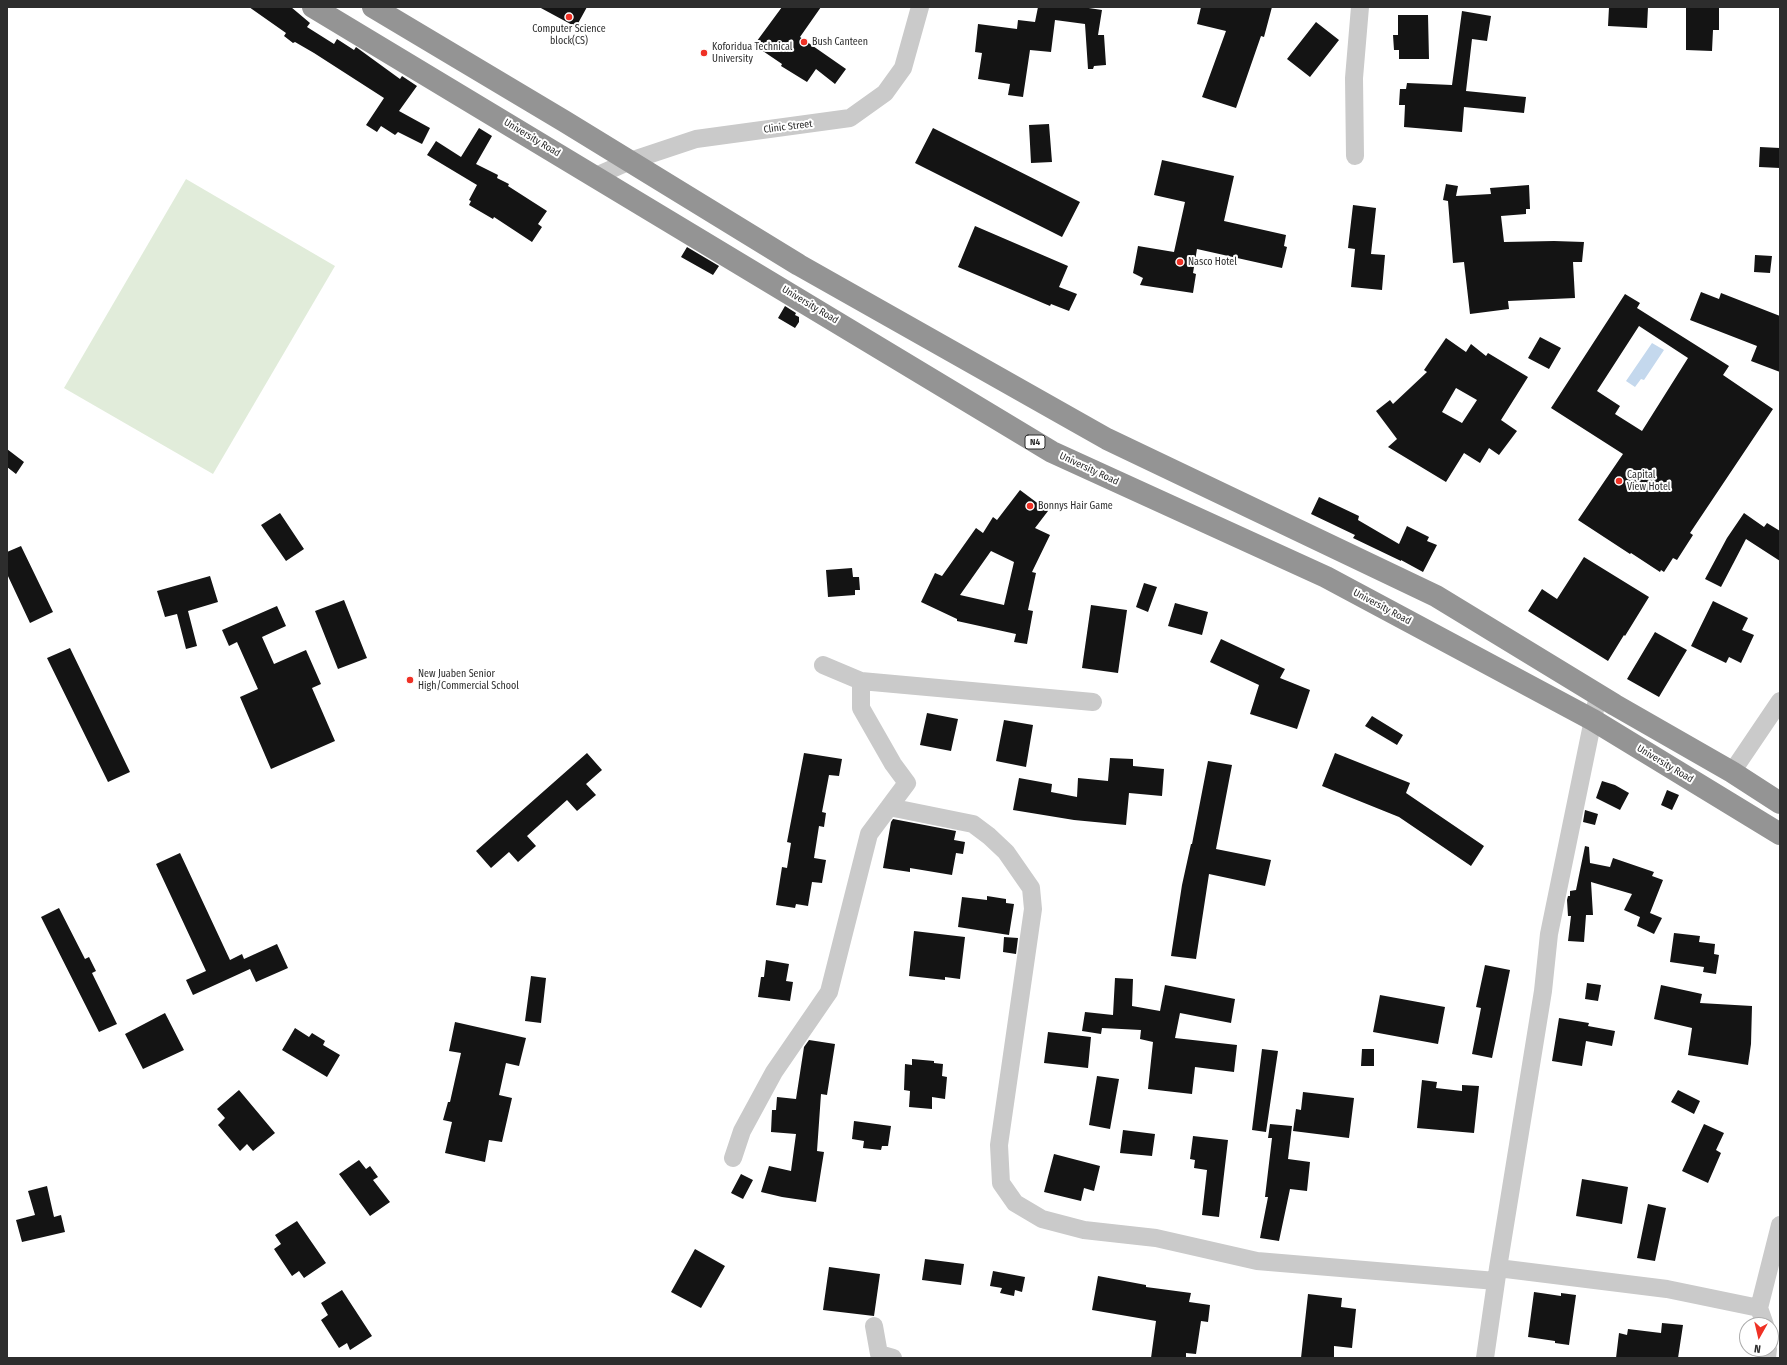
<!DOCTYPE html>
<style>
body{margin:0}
#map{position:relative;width:1787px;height:1365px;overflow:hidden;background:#fff;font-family:"Fira Sans Condensed",sans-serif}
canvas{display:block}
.frame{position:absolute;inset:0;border:8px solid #2d2d2d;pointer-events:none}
.north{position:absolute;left:1739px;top:1317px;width:40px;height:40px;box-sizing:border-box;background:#fff;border:1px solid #ababab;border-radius:50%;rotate:188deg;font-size:11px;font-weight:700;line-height:16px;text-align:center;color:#2d2d2d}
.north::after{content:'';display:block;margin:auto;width:14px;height:18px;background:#ef3125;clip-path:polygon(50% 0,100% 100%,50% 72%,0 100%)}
</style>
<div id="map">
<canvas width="1787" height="1365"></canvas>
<div class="frame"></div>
<div class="north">N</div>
</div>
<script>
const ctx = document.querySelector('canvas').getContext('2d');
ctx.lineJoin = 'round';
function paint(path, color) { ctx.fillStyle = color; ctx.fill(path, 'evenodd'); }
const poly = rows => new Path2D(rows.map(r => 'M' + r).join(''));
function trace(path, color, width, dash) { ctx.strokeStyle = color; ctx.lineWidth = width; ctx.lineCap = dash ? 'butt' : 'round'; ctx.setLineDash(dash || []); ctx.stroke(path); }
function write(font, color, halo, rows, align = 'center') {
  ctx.font = font + ' "Fira Sans Condensed",sans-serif'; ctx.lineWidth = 4; ctx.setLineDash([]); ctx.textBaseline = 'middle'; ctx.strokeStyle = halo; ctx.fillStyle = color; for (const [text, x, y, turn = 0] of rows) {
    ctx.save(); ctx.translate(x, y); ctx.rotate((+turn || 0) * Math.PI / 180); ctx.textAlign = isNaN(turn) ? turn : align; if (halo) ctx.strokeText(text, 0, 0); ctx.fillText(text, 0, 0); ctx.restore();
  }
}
const green = poly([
 [186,179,335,266,213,474,64,388]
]);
const water = poly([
 [1652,343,1664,350,1644,380,1641,379,1635,387,1626,381]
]);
const building = poly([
 [249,7,291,7,310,23,307,27,334,44,337,39,354,50,356,47,400,79,402,76,417,86,399,111,430,128,422,144,398,132,395,135,381,126,377,132,366,125,384,98,314,53,295,42,293,43,284,36,286,33],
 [539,7,587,7,576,27],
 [782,7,821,7,800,37,846,69,835,84,816,69,807,82,781,66,782,64,754,45],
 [1038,7,1082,7,1102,10,1098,35,1104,35,1106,65,1094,66,1093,69,1088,69,1085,24,1055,20,1051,52,1030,50,1023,97,1008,95,1010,84,978,79,982,53,975,52,978,24,1017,29,1018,20,1035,22],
 [1201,7,1272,7,1264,37,1261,36,1236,108,1202,97,1226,31,1197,24],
 [1609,7,1648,7,1647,28,1608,26],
 [1686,7,1719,7,1719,30,1713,30,1712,51,1686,50],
 [1462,11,1491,16,1487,41,1472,39,1466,91,1526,97,1524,113,1464,107,1462,132,1404,127,1405,105,1399,105,1400,89,1406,89,1407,83,1452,85],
 [1398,15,1428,15,1429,59,1399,59,1399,50,1394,50,1393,35,1398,35],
 [1316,22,1339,40,1310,77,1287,59],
 [1049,124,1052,162,1031,163,1029,125],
 [479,128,492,136,476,164,498,175,497,178,509,184,508,186,547,211,538,224,542,227,532,242,494,217,493,219,469,205,471,201,469,200,477,185,427,155,436,141,461,157],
 [933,128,1080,202,1062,237,915,163],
 [1760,147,1780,148,1780,168,1759,167],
 [1162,160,1234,176,1224,221,1286,235,1284,246,1287,247,1282,268,1197,249,1193,273,1196,274,1193,293,1140,285,1143,278,1133,273,1138,246,1174,252,1185,202,1154,195],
 [1446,184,1458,186,1456,196,1491,194,1490,188,1529,185,1530,209,1526,209,1526,214,1501,216,1504,242,1554,241,1584,242,1582,262,1573,262,1575,298,1508,301,1509,309,1470,314,1464,262,1453,263,1448,201,1443,200],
 [1353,205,1376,208,1371,254,1385,255,1382,290,1351,287,1355,249,1348,248],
 [975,226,1068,266,1059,287,1077,294,1069,311,1051,304,1050,306,958,267],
 [687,247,719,266,713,275,681,257],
 [1755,255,1772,256,1770,273,1754,272],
 [1701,292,1719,299,1721,293,1780,316,1780,372,1751,361,1757,346,1690,320],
 [1625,294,1640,303,1637,308,1729,366,1723,375,1773,409,1690,533,1693,535,1677,560,1673,558,1664,572,1661,570,1660,572,1631,553,1630,554,1578,520,1623,454,1551,408],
 [1639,326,1688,358,1642,431,1615,414,1620,406,1597,391],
 [785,306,796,313,795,315,799,317,799,322,795,328,778,318],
 [1540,337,1561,348,1549,369,1528,358],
 [1446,338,1466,352,1471,344,1486,356,1488,353,1528,377,1501,420,1517,431,1499,455,1489,448,1480,463,1464,453,1446,482,1388,447,1397,439,1376,411,1390,400,1393,404,1427,372,1424,370],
 [1456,388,1477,400,1462,423,1442,412],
 [7,449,24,462,16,474,7,467],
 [1020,490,1048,511,1035,528,1050,535,1032,572,1036,573,1028,610,1033,611,1027,644,1014,642,1016,634,957,621,957,619,921,602,935,573,942,576,976,528,983,533,993,517,997,520],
 [991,551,1014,562,1004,605,960,595],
 [1319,497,1359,516,1358,520,1399,544,1407,526,1429,537,1427,541,1437,545,1423,572,1401,560,1401,561,1353,538,1355,535,1311,514],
 [280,513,304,549,286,561,261,525],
 [1744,513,1764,527,1767,523,1780,531,1780,561,1746,539,1721,587,1705,579,1727,538],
 [21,546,53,612,30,623,7,574,7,552],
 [1584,557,1649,597,1625,636,1624,635,1608,661,1528,611,1542,589,1557,599],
 [852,568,853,577,859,577,860,590,855,590,855,595,828,597,826,570],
 [210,576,218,602,188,611,197,646,186,649,177,614,165,617,157,591],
 [1144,583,1157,587,1148,612,1136,607],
 [344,600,367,658,338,669,315,611],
 [1713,601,1748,618,1742,630,1754,635,1741,663,1729,657,1726,663,1691,646],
 [1175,603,1208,612,1202,635,1168,626],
 [1091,605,1127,610,1118,673,1082,668],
 [277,606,286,626,262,637,274,664,306,650,321,684,312,688,335,741,271,769,240,697,258,689,237,642,229,646,222,630],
 [1655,632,1687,650,1659,697,1627,679],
 [1221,639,1285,669,1280,678,1310,690,1297,729,1250,714,1259,685,1210,662],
 [70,648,130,772,108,782,47,658],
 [927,713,958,719,951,751,920,745],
 [1372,716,1403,735,1397,745,1365,726],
 [1004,720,1033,725,1026,767,996,761],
 [587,753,602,770,586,784,596,795,577,811,567,800,527,836,536,846,518,862,509,852,491,868,476,851],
 [804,753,842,759,839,776,829,775,822,812,826,813,824,827,819,826,814,858,826,860,822,883,812,882,808,906,796,904,795,908,776,905,782,867,787,868,791,843,787,842],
 [1335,753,1410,783,1406,793,1484,846,1471,866,1399,817,1322,786],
 [1110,758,1133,759,1133,766,1164,769,1162,796,1129,793,1126,825,1074,820,1013,810,1019,778,1052,784,1051,792,1077,797,1078,778,1108,781],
 [1208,761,1232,765,1216,849,1271,860,1265,886,1209,874,1196,959,1171,956,1182,885,1191,844,1192,844],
 [1602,781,1615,785,1629,793,1620,810,1596,798],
 [1667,790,1679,795,1672,810,1661,805],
 [1585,810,1598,814,1595,825,1583,822],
 [893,819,956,831,954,840,965,842,963,854,956,853,952,875,910,868,910,872,883,868,891,822],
 [1585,846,1589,847,1590,863,1610,867,1613,858,1654,872,1652,876,1663,880,1650,913,1662,918,1654,934,1637,926,1640,917,1624,910,1632,894,1591,882,1593,915,1586,915,1584,942,1568,941,1571,916,1568,916,1567,900,1568,896,1570,896,1570,891,1576,890],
 [180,853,230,960,242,954,244,959,277,944,288,968,256,982,250,969,193,995,186,980,206,971,156,864],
 [987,896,1006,899,1006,903,1014,904,1009,935,958,927,962,897,987,900],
 [59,908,85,959,89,957,96,971,92,973,117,1024,99,1032,41,917],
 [914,931,965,937,960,979,945,977,945,980,909,976],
 [1674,933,1700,936,1699,942,1715,944,1714,954,1719,955,1716,974,1703,972,1704,967,1670,962],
 [1004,937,1018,938,1016,954,1003,952],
 [766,960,789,964,786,981,793,982,790,1001,758,997,761,977,764,977],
 [1485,965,1510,970,1492,1058,1472,1054,1481,1008,1476,1007],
 [531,976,546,978,541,1023,525,1021],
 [1115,978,1133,979,1132,1006,1160,1011,1165,985,1235,999,1231,1023,1180,1013,1175,1038,1237,1045,1234,1072,1195,1067,1192,1094,1148,1089,1153,1042,1140,1039,1141,1030,1102,1028,1101,1034,1082,1031,1085,1012,1113,1015],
 [1587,983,1601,985,1598,1001,1585,999],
 [1661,985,1702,994,1700,1003,1752,1006,1751,1044,1748,1065,1688,1055,1692,1028,1654,1019],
 [1380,995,1445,1007,1438,1044,1373,1032],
 [165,1013,184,1050,143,1069,125,1034],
 [1559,1018,1589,1023,1588,1026,1615,1031,1612,1046,1586,1041,1582,1066,1552,1061],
 [455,1022,526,1038,519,1066,506,1063,499,1095,512,1098,502,1142,489,1140,485,1162,445,1153,452,1122,443,1120,448,1102,450,1102,461,1053,449,1051],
 [295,1028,309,1037,312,1033,325,1041,323,1045,340,1055,327,1077,282,1050],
 [1048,1032,1091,1037,1088,1068,1044,1063],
 [809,1040,835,1044,827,1095,821,1094,817,1151,824,1152,816,1202,782,1197,761,1192,769,1166,791,1171,796,1134,771,1132,772,1110,776,1110,777,1097,796,1099,804,1047],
 [1262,1049,1278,1051,1266,1132,1252,1130],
 [1362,1049,1374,1049,1374,1066,1361,1066],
 [912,1059,934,1061,934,1063,943,1064,942,1076,947,1077,945,1099,932,1097,932,1109,909,1107,910,1091,904,1090,905,1064,912,1065],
 [1097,1076,1119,1079,1110,1129,1089,1125],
 [1422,1080,1437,1082,1436,1088,1462,1091,1462,1085,1479,1086,1474,1133,1417,1128],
 [239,1090,275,1133,253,1151,247,1144,240,1151,218,1125,225,1118,217,1109],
 [1678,1090,1700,1101,1694,1114,1671,1102],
 [1303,1092,1354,1098,1349,1138,1293,1131,1296,1109,1301,1110],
 [854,1121,891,1126,888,1146,882,1146,881,1150,863,1148,864,1141,852,1139],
 [1270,1124,1292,1126,1288,1159,1310,1162,1307,1191,1290,1189,1279,1241,1260,1238,1268,1197,1265,1197,1272,1138,1268,1138],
 [1704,1124,1724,1133,1716,1150,1721,1153,1708,1183,1682,1171],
 [1123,1130,1155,1134,1152,1156,1120,1153],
 [1193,1136,1228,1140,1219,1217,1202,1215,1207,1170,1194,1168,1195,1160,1190,1159],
 [1054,1154,1100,1166,1094,1191,1084,1188,1081,1201,1044,1192],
 [359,1160,366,1169,370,1166,378,1177,373,1180,390,1202,370,1216,339,1174],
 [741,1174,753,1180,743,1199,731,1193],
 [1582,1179,1628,1187,1622,1224,1576,1216],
 [47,1186,54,1217,61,1215,65,1232,22,1242,16,1220,35,1215,28,1191],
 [1648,1204,1666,1208,1655,1261,1637,1258],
 [297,1221,326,1263,304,1278,299,1271,292,1276,274,1249,281,1244,275,1235],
 [695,1249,725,1266,701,1308,671,1292],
 [925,1259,964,1264,961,1285,922,1280],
 [829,1267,880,1274,874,1316,823,1310],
 [993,1271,1025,1277,1022,1292,1015,1290,1014,1296,1000,1293,1002,1288,990,1286],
 [1098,1276,1146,1285,1146,1287,1191,1293,1189,1302,1210,1305,1208,1322,1201,1321,1196,1354,1186,1353,1186,1358,1151,1358,1156,1321,1092,1310],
 [342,1290,372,1336,350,1350,347,1343,339,1348,321,1320,328,1315,321,1303],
 [1534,1292,1561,1296,1561,1293,1576,1295,1569,1345,1555,1343,1555,1341,1528,1337],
 [1308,1294,1342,1298,1341,1307,1356,1309,1352,1348,1334,1346,1334,1358,1301,1358],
 [1662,1323,1683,1325,1678,1358,1616,1358,1619,1333,1627,1335,1628,1329,1661,1333]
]);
const street = poly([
 [1355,156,1354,78,1360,7],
 [596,176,630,161,696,139,850,118,885,93,903,68,920,7],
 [823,665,861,681,1093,702],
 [1732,772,1780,701],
 [889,807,973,824,989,836,1006,852,1031,888,1033,909,999,1145,1001,1183,1015,1203,1042,1219,1084,1230,1156,1238,1257,1261,1496,1281],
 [733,1158,742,1131,774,1072,829,992,869,834,907,783,893,764,861,708,861,681],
 [1498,1268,1667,1289,1759,1308,1780,1225],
 [1759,1308,1765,1325],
 [874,1326,879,1354,893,1358],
 [1485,1358,1498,1268,1543,991,1549,934,1598,695],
 [1767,1358,1768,1349]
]);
const highway = poly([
 [313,7,1052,452,1326,577,1593,720,1780,834],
 [373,7,564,121,799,265,1107,439,1436,596,1615,705,1732,772,1780,803]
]);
const markers = [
 [569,17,4,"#ef3125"],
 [804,42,4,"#ef3125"],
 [704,53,4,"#ef3125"],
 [1180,262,4,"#ef3125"],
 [1619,481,4,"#ef3125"],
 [1030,506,4,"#ef3125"],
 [410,680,4,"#ef3125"]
];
const shields = [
 [1035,442,20]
];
const shieldNames = [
 ["N4",1035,442]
];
const poiNames = [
 ["Computer Science",569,29,"center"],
 ["block(CS)",569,41,"center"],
 ["Bush Canteen",812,42],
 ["Koforidua Technical",712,47],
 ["University",712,59],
 ["Nasco Hotel",1188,262],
 ["Capital",1627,475],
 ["View Hotel",1627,487],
 ["Bonnys Hair Game",1038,506],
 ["New Juaben Senior",418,674],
 ["High/Commercial School",418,686]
];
const streetNames = [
 ["Clinic Street",788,127,-7],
 ["University Road",532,138,31],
 ["University Road",810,305,31],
 ["University Road",1089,469,25],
 ["University Road",1382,607,28],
 ["University Road",1665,764,31]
];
paint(green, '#e1ecda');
paint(water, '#c4d8ed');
paint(building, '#141414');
trace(street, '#cacaca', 18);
trace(highway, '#949494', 22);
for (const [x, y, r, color] of markers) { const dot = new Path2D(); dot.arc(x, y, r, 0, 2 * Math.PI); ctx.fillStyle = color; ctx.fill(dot); trace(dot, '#fff', 1.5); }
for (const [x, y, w] of shields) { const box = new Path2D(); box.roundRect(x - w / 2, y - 7, w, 14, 3); ctx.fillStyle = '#fff'; ctx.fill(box); trace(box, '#2d2d2d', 1); }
write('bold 9px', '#2d2d2d', null, shieldNames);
write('10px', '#2d2d2d', '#fff', poiNames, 'left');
write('10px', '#2d2d2d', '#fff', streetNames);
</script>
